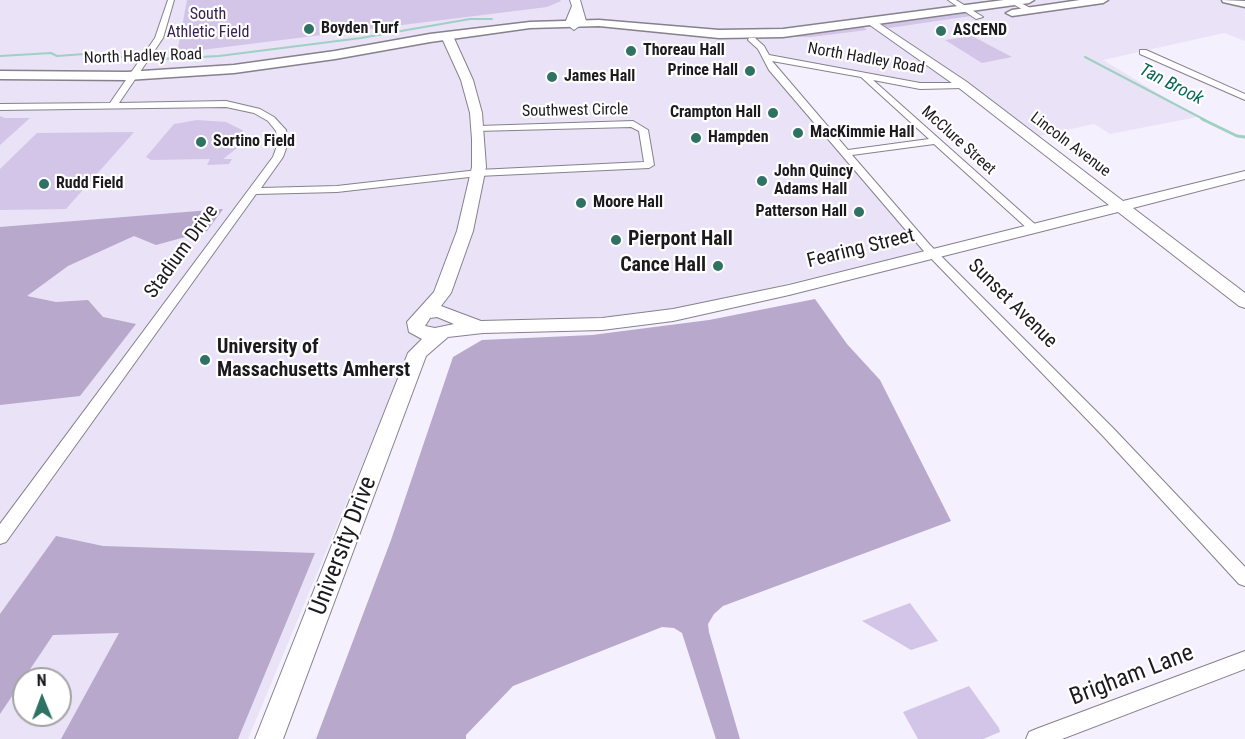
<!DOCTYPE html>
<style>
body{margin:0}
#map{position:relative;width:1245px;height:739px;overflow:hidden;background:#f5f0fd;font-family:"Roboto Condensed",sans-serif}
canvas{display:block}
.north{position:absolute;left:12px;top:667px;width:60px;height:60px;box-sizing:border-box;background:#fff;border:2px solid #a4a3a5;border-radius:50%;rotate:359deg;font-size:16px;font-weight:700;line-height:24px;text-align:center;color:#1c1a1e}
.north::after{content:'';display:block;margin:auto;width:21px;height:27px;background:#2f7162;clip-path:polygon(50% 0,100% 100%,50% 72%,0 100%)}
</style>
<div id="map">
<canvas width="1245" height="739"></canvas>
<div class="north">N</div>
</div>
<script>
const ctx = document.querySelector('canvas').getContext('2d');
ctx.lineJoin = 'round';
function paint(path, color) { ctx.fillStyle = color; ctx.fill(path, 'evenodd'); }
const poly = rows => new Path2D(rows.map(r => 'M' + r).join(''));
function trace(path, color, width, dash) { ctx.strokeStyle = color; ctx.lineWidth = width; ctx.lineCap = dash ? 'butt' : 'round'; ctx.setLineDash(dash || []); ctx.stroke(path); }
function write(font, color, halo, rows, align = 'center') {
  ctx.font = font + ' "Roboto Condensed",sans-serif'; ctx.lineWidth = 4.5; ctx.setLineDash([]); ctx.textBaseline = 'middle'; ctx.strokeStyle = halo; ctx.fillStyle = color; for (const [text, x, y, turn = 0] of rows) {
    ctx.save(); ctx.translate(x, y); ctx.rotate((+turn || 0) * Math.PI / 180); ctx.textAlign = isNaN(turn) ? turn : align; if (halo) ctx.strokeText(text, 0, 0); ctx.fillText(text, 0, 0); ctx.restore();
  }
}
const built = poly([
 [0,0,1245,0,1245,41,1224,33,1103,60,1197,117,1110,134,1094,124,1035,137,964,83,920,84,759,54,771,72,924,251,677,310,569,322,481,324,422,347,400,374,248,739,0,739],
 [24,679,60,679,60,715,24,715]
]);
const green = poly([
 [187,0,560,0,561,1,547,7,177,53],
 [965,12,971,16,889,28,883,27,878,22],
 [862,26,867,30,811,37,720,37],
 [972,36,1012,57,982,63,945,40],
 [0,116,5,118,30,118,0,145],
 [197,120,226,122,242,130,245,134,241,145,223,159,232,159,229,164,207,165,210,159,151,160,146,157,174,124],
 [134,132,66,209,0,210,0,169,37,133],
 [910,603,938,641,911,650,862,621],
 [969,686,999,728,1000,732,983,739,918,739,903,712]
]);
const forest = poly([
 [223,209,207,231,156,245,134,236,68,266,27,296,56,302,88,300,103,317,136,324,80,396,0,405,0,227],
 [815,299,847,344,880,380,951,521,723,606,714,614,708,624,709,632,740,739,716,739,682,633,674,628,662,627,513,686,466,735,466,739,316,739,391,540,453,357,482,340,592,335,709,320],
 [56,536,103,546,315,553,238,739,61,739,119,633,53,635,0,714,0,614]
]);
const streamFar1 = poly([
 [0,56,51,53,57,56,85,54,125,57],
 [1085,57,1205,120],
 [162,59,219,56,361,38,470,19,492,19]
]);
const stream = poly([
 [1202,119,1237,136,1245,137]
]);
const street = poly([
 [168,0,174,0,163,38,119,103,226,101,260,109,274,117,286,130,288,143,283,157,261,188,337,186,478,170,644,162,639,131,631,127,476,131,476,127,479,126,633,121,648,130,654,165,649,168,478,176,337,192,256,194,6,542,0,544,0,524,273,157,278,143,276,131,268,121,254,113,226,107,0,110,0,104,110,103,155,38,168,0],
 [948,0,956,0,983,17,976,19,948,0],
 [1006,0,1015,0,1034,10,1027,12,1006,0],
 [749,38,755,38,764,46,769,55,920,83,966,83,966,87,963,88,920,89,873,80,1037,226,1037,230,1029,230,934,144,852,155,930,245,1113,428,1245,567,1245,586,1239,584,1103,436,922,249,769,70,758,49,748,40,749,38],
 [772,61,861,77,929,139,848,150,772,61],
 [1140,50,1146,50,1245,94,1245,100,1140,54,1140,50],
 [1245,651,1245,669,1062,739,1026,739,1029,732,1036,729,1245,651]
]);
const secondary = poly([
 [570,0,580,0,586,21,574,30,565,23,572,6,570,0],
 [871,18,967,82,1123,201,1245,171,1245,179,1133,208,1245,293,1245,308,1239,306,1118,212,789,295,673,321,602,330,483,333,448,337,426,356,283,739,255,739,408,353,422,339,409,332,407,322,434,292,457,231,472,167,472,139,470,113,461,80,441,36,443,34,447,33,453,36,473,80,482,113,486,167,473,231,451,293,441,306,481,321,602,318,673,309,789,285,1109,205,959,88,867,23,866,21,871,18],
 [437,317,454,324,435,328,425,326,430,318,437,317]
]);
const primary = poly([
 [1004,0,1034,0,1029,3,783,37,719,38,599,26,530,28,430,42,335,59,234,73,127,80,0,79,0,71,127,72,234,65,335,51,430,34,530,22,599,20,719,30,783,29,1004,0],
 [1080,0,1108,0,1103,3,1012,16,1006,13,1012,10,1080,0],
 [1222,0,1245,1,1245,7,1223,2,1222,0]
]);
const markers = [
 [309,29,6,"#2f7162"],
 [941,31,6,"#2f7162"],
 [631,51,6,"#2f7162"],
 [750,71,6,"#2f7162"],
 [552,77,6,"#2f7162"],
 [773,113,6,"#2f7162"],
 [798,133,6,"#2f7162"],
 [696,138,6,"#2f7162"],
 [201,142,6,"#2f7162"],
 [762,181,6,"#2f7162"],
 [44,184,6,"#2f7162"],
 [581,203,6,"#2f7162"],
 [859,212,6,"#2f7162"],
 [616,240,6,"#2f7162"],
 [718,266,6,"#2f7162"],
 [205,360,6,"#2f7162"]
];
const farParknames = [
 ["South",208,15],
 ["Athletic Field",208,33]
];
const farPoinames = [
 ["Boyden Turf",321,29],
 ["ASCEND",953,31],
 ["Thoreau Hall",643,51],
 ["Prince Hall",738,71,"right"],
 ["James Hall",564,77],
 ["Crampton Hall",761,113,"right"],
 ["MacKimmie Hall",810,133],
 ["Hampden",708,138],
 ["Sortino Field",213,142],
 ["John Quincy",774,172],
 ["Adams Hall",774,190],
 ["Rudd Field",56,184],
 ["Moore Hall",593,203],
 ["Patterson Hall",847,212,"right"]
];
const farStreetnames = [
 ["North Hadley Road",143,57,-2],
 ["North Hadley Road",866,59,10],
 ["Southwest Circle",575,111,-1],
 ["McClure Street",958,141,42],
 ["Lincoln Avenue",1070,145,37]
];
const farWaternames = [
 ["Tan Brook",1171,85,27]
];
const poiNames = [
 ["Pierpont Hall",628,240],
 ["Cance Hall",706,266,"right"],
 ["University of",217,348],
 ["Massachusetts Amherst",217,371]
];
const streetNames = [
 ["Fearing Street",861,249,-14],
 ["Stadium Drive",182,252,-54],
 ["Sunset Avenue",1012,304,45]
];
const nearStreetnames = [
 ["University Drive",344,546,-69],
 ["Brigham Lane",1132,676,-21]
];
paint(built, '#eae2f6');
paint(green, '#d3c5e7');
paint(forest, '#b7a8cc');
trace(streamFar1, '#a0d0c3', 2);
trace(stream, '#a0d0c3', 3);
trace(street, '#86818c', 2);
trace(secondary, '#86818c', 2);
trace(primary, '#86818c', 3);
paint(street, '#fff');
paint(secondary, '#fff');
paint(primary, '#fff');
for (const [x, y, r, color] of markers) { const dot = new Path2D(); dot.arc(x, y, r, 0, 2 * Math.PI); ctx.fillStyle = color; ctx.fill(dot); trace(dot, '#fff', 2); }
write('16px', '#37204f', '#fff', farParknames);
write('bold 16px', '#1c1a1e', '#fff', farPoinames, 'left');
write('16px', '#1c1a1e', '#fff', farStreetnames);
write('italic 18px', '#066756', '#fff', farWaternames);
write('bold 20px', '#1c1a1e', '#fff', poiNames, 'left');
write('20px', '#1c1a1e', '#fff', streetNames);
write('24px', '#1c1a1e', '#fff', nearStreetnames);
</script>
